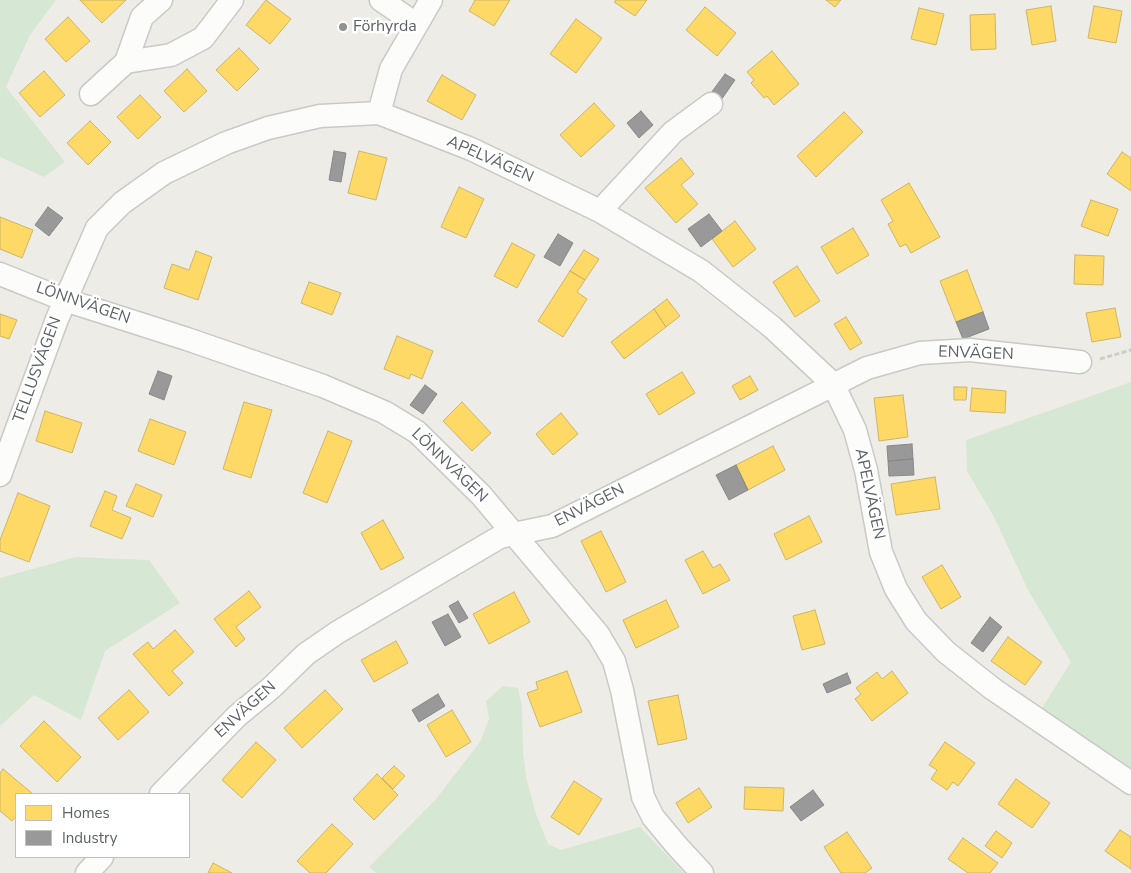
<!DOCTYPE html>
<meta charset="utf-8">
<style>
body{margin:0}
#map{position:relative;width:1131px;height:873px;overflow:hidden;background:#edece7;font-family:"Nunito Sans",sans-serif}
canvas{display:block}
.legend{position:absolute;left:15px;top:793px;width:175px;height:65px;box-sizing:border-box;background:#fff;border:1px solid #bec0c1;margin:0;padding:6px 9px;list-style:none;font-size:15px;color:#5d6165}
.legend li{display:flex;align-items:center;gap:10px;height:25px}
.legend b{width:25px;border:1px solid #bec0c1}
</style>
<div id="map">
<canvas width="1131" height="873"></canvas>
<ul class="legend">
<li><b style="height:14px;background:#ffd966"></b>Homes</li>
<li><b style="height:14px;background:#999"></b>Industry</li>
</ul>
</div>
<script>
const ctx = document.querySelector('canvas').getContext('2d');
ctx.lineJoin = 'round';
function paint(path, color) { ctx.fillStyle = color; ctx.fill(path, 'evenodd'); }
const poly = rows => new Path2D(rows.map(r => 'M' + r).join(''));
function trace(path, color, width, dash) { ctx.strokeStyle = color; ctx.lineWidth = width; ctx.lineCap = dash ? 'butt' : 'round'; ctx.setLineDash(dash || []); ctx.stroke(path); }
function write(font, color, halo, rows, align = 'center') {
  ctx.font = font + ' "Nunito Sans",sans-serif'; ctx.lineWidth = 5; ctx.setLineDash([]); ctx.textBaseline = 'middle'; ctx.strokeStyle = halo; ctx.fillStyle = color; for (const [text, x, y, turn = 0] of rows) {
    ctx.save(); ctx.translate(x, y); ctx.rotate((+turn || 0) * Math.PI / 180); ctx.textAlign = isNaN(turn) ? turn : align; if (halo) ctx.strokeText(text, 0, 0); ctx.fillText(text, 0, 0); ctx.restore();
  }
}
const green = poly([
 [0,0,56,0,30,35,6,87,65,162,44,177,0,157],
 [1131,382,1131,769,1042,708,1071,662,1028,590,994,517,967,471,966,440],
 [76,557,149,560,180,603,105,651,81,720,34,695,0,726,0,578],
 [503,686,518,688,522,707,523,751,526,777,536,814,548,844,561,850,640,827,684,873,377,873,369,867,436,799,480,742,489,719,486,701]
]);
const homes = poly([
 [80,0,126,0,102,23,80,0],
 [266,0,291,19,270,44,246,25,266,0],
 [475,0,510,0,494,26,469,11,475,0],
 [616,0,647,0,635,16,614,2,616,0],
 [826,0,841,0,835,7,826,0],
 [1051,6,1056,41,1032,45,1026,10,1051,6],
 [1094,6,1122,11,1116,43,1088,38,1094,6],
 [705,7,736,33,717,56,686,30,705,7],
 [919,8,944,14,936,45,911,39,919,8],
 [995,14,996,49,971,50,970,15,995,14],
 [68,17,90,41,66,62,45,39,68,17],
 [576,19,602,38,576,73,550,54,576,19],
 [239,48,259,69,237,91,216,70,239,48],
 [772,51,799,84,774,105,767,96,764,98,751,83,754,80,747,72,772,51],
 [187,69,207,91,184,112,164,91,187,69],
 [44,71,65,95,40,117,19,93,44,71],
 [442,75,476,95,462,120,427,101,442,75],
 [140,95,161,117,138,139,117,117,140,95],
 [594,103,615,126,581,157,560,135,594,103],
 [844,112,863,132,816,177,797,156,844,112],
 [90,121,111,142,88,165,67,143,90,121],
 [359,151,387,158,376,200,348,193,359,151],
 [1122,152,1131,158,1131,191,1107,174,1122,152],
 [681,158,694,174,681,185,698,204,676,223,645,188,681,158],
 [909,183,940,237,911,253,906,244,900,247,888,224,893,221,881,200,909,183],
 [459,187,484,199,466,238,441,227,459,187],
 [1091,200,1118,209,1108,236,1081,226,1091,200],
 [0,217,33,230,22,258,0,249,0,217],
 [735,221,756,249,733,267,712,239,735,221],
 [853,228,869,255,837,274,821,247,853,228],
 [512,243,535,255,517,288,494,276,512,243],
 [584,250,599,259,585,280,570,271,584,250],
 [196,251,212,257,198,300,164,288,172,264,189,270,196,251],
 [1075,255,1104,256,1103,285,1074,284,1075,255],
 [797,266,820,301,795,317,773,282,797,266],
 [967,270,983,312,956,322,940,281,967,270],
 [570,271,585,280,577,292,587,299,563,337,538,321,570,271],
 [309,282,341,293,332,315,301,303,309,282],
 [667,299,680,316,666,327,654,309,667,299],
 [1115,308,1121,337,1092,342,1086,313,1115,308],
 [654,309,666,327,624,359,611,342,654,309],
 [0,314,17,320,9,339,0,336,0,314],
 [846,317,862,343,850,350,834,324,846,317],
 [397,336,433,351,422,379,411,374,409,379,384,369,397,336],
 [682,372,695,393,659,415,646,394,682,372],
 [750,376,758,390,740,400,732,386,750,376],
 [954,387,967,387,966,400,954,400,954,387],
 [972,388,1006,391,1005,413,970,411,972,388],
 [903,395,908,437,879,441,874,398,903,395],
 [244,402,272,410,251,478,223,469,244,402],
 [462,402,491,433,472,451,443,421,462,402],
 [45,411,82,423,72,453,36,441,45,411],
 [561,413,578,434,553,455,536,434,561,413],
 [150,419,186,432,174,465,138,451,150,419],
 [328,431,352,441,327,503,303,493,328,431],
 [773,446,785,470,748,490,736,465,773,446],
 [935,477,940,509,896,515,891,484,935,477],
 [136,484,162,495,153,517,126,506,136,484],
 [105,491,117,496,112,510,131,518,122,539,90,526,105,491],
 [18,493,50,506,29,562,0,551,0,540,18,493],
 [809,516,822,542,786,560,774,534,809,516],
 [383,520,404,558,381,570,361,533,383,520],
 [601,531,626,582,606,592,581,541,601,531],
 [703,551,713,568,720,564,730,580,703,594,685,560,703,551],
 [942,565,961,597,941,609,922,577,942,565],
 [249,591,261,607,236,627,245,639,236,647,214,619,249,591],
 [514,592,530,622,489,644,473,614,514,592],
 [666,600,679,627,636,648,623,620,666,600],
 [815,610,825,644,802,650,793,616,815,610],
 [175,630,194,652,172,671,183,683,169,696,133,654,148,642,153,649,175,630],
 [1008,637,1042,662,1025,685,991,661,1008,637],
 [396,641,408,663,374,682,361,660,396,641],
 [567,671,582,712,540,727,527,693,538,689,536,682,567,671],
 [892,671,908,693,872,721,855,699,861,694,856,688,877,672,882,679,892,671],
 [129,690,149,712,118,740,98,718,129,690],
 [325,690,343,709,302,748,284,728,325,690],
 [678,695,687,739,658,745,648,701,678,695],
 [452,710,471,742,446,757,427,725,452,710],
 [44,721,81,757,57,782,20,746,44,721],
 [256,742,276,760,242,798,222,780,256,742],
 [945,742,975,763,958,786,953,782,947,790,931,779,937,770,929,765,945,742],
 [394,766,405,776,393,789,382,778,394,766],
 [3,769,33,794,16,794,16,816,12,821,0,811,0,773,3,769],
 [377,774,398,795,374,820,353,799,377,774],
 [1016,779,1050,803,1032,828,998,804,1016,779],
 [574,781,602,799,579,835,551,817,574,781],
 [745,787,784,788,783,811,744,809,745,787],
 [699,788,712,807,688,823,676,803,699,788],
 [332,824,353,844,326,873,310,873,297,861,332,824],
 [1120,830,1131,837,1131,869,1105,851,1120,830],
 [996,831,1012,843,1002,858,985,846,996,831],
 [847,832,872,868,865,873,841,873,824,847,847,832],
 [963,838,998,863,990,873,968,873,948,859,963,838],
 [213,863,232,873,208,873,213,863]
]);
const industry = poly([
 [725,74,735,80,721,100,711,93,725,74],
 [641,111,653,125,639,138,627,123,641,111],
 [334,151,346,153,341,182,329,180,334,151],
 [48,207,63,218,49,236,35,225,48,207],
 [709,214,722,231,701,247,688,229,709,214],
 [558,234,573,243,560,266,544,257,558,234],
 [983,312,989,329,963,339,956,322,983,312],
 [158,371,172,376,164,400,149,394,158,371],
 [425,385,437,394,423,414,410,405,425,385],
 [912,444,913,459,888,461,887,446,912,444],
 [913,459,914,475,889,476,888,461,913,459],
 [736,465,748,490,729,500,716,475,736,465],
 [458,601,468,618,459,623,449,606,458,601],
 [448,614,461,637,445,646,432,622,448,614],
 [990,617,1002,627,983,652,971,643,990,617],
 [847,673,851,683,827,693,823,684,847,673],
 [438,694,445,706,419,722,412,710,438,694],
 [813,790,824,805,801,821,790,807,813,790]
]);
const path = poly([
 [1100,359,1131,350]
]);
const minor = poly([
 [381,0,416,24],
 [126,62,142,17,161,0],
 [91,94,126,62,171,55,203,38,232,0],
 [379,113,471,149,600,211,701,271,772,327,833,384,855,430,866,470,881,552,896,589,916,621,946,652,993,689,1131,783],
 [600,211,673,132,711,104],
 [0,274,65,300,187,339,323,386,384,412,417,432,481,495,598,634,614,661,622,690,643,797,653,817,677,846,702,873],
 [0,475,57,319,97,228,122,203,164,173,226,143,268,128,320,116,379,113,391,69,431,0],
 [161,794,237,716,271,688,306,654,338,632,500,537,552,526,867,368,920,353,970,350,1080,362],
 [87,873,102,857]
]);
const markers = [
 [343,27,5,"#8f9292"]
];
const poiNames = [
 ["Förhyrda",353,27]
];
const streetNames = [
 ["APELVÄGEN",490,160,24],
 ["LÖNNVÄGEN",83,304,19],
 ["ENVÄGEN",976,354,2],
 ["TELLUSVÄGEN",38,370,-70],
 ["LÖNNVÄGEN",449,466,44],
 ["APELVÄGEN",869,494,78],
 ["ENVÄGEN",590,506,-27],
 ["ENVÄGEN",246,710,-42]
];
paint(green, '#d6e8d3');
paint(homes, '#ffd966');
trace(homes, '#ceb566', 1);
paint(industry, '#999');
trace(industry, '#878889', 1);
trace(minor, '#c9c9c8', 25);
trace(path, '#c9ceca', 3, [5, 2.5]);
trace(minor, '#fcfcfb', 22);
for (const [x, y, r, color] of markers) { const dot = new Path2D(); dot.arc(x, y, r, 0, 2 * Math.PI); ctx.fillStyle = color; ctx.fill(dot); trace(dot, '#fff', 2); }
write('16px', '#5d6165', '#fff', poiNames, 'left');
write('16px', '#5d6165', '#fff', streetNames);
</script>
